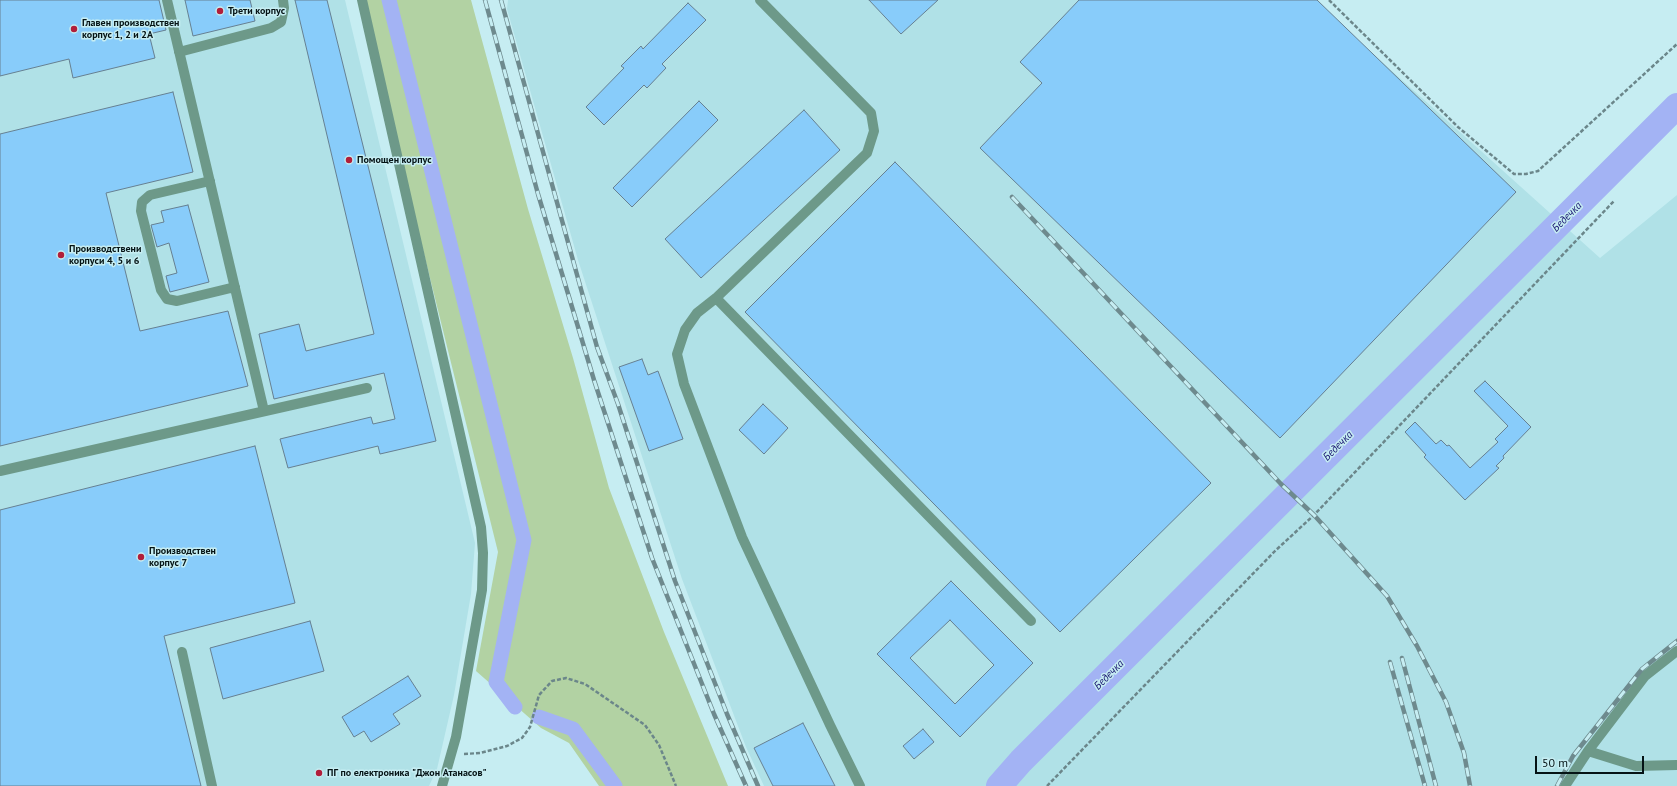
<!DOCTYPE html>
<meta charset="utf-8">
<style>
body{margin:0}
#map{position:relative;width:1677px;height:786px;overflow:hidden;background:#c6edf2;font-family:"PT Sans",sans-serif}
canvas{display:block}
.scale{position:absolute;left:1535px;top:756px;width:109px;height:18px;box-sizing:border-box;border:2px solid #051315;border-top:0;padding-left:5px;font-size:12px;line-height:14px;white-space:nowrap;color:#051315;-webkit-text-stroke:3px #c6edf2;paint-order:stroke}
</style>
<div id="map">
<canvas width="1677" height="786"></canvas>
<div class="scale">50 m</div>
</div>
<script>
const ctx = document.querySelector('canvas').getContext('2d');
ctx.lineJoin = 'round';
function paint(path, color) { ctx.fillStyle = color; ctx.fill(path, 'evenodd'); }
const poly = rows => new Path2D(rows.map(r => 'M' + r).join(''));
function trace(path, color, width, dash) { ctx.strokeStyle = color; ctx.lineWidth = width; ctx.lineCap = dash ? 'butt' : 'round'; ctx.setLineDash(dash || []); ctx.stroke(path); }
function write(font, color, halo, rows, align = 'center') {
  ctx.font = font + ' "PT Sans",sans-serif'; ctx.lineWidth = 3; ctx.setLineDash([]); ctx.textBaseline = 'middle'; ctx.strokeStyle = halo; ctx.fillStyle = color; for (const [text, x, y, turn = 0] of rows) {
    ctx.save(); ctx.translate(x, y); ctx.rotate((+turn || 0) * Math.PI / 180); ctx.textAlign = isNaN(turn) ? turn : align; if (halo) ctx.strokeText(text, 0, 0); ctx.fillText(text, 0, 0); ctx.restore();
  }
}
const built = poly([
 [0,0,345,0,475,543,471,594,454,695,437,769,429,786,0,786],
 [508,0,1313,0,1600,258,1677,195,1677,786,764,786,746,747,682,579,578,260,507,9]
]);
const green = poly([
 [361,0,471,0,528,209,573,358,609,488,664,632,728,786,599,786,569,743,541,728,476,671,498,552]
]);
const canal = poly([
 [389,0,524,540,496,682,515,707],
 [539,717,573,729,615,786]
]);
const river = poly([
 [999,786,1021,761,1677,106]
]);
const building = poly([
 [0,0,159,0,166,30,149,34,155,58,73,78,69,59,0,76,0,0],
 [185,0,250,0,255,21,193,36,185,0],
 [295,0,327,0,436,441,380,454,378,446,288,468,280,439,371,417,373,424,395,419,384,373,274,399,259,334,299,324,306,351,374,334,295,0],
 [869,0,938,0,901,34,869,0],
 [1079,0,1317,0,1516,192,1280,438,980,148,1042,83,1020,62,1079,0],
 [688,3,706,20,662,64,666,68,647,88,644,85,604,125,586,107,624,68,621,66,641,46,643,49,688,3],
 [173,92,193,172,106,193,140,331,228,311,248,386,0,446,0,134,173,92],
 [699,101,718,120,632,207,613,188,699,101],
 [804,110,840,150,701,278,665,239,804,110],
 [895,162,1211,483,1060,632,745,312,895,162],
 [188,205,209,282,170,292,166,276,177,273,169,243,157,247,151,225,164,222,161,211,188,205],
 [642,359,648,375,658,371,683,439,649,451,619,367,642,359],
 [1485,381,1531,427,1503,456,1504,458,1496,466,1499,468,1465,500,1424,457,1426,455,1405,432,1415,422,1436,444,1441,440,1447,446,1449,445,1470,468,1498,442,1495,439,1508,426,1474,391,1485,381],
 [763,404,788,428,764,454,739,430,763,404],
 [255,446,295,603,164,636,201,786,0,786,0,510,255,446],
 [951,581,1033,663,960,737,877,654,951,581],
 [950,620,994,665,955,704,910,658,950,620],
 [310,621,324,671,223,699,210,648,310,621],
 [408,676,421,696,393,714,400,724,371,742,364,731,354,737,342,717,408,676],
 [803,723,835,786,773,786,754,748,803,723],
 [923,729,934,742,914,759,903,746,923,729]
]);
const path = poly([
 [1329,0,1458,127,1514,174,1526,174,1538,171,1677,44],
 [464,754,480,753,507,746,522,738,530,727,539,695,552,681,566,678,585,684,645,725,659,745,676,786],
 [1047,786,1275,551,1314,515,1614,201]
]);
const minor = poly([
 [167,0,264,411],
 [362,0,481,527,483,553,482,590,456,737,442,786],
 [760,0,871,113,874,131,867,153,716,298,697,313,685,330,677,354,684,384,742,537,830,725,860,786],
 [179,52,271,28,281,22,284,8,283,0],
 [210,181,150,195,142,202,141,211,161,290,167,299,177,301,235,287],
 [716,298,1031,621],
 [0,471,367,388],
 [182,652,212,786],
 [1588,751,1636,766,1677,765],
 [1565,786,1588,751,1645,676,1677,651]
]);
const rail = poly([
 [485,0,538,194,594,380,652,558,714,714,746,786],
 [501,0,597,347,618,404,675,581,727,714,758,786],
 [1012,197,1281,484,1314,515,1387,596,1417,646,1446,702,1464,753,1470,786],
 [1402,658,1436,786],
 [1390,662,1425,786],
 [1557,786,1573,756,1642,669,1677,641]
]);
const markers = [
 [220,11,4,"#b11e3a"],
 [74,29,4,"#b11e3a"],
 [349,160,4,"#b11e3a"],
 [61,255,4,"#b11e3a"],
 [141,557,4,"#b11e3a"],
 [319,773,4,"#b11e3a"]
];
const poiNames = [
 ["Трети корпус",228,11],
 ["Главен производствен",82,23],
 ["корпус 1, 2 и 2А",82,35],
 ["Помощен корпус",357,160],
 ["Производствени",69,249],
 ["корпуси 4, 5 и 6",69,261],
 ["Производствeн",149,551],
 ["корпус 7",149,563],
 ["ПГ по електроника \"Джон Атанасов\"",327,773]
];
const waterNames = [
 ["Бедечка",1567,217,-45],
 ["Бедечка",1338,446,-45],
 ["Бедечка",1109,675,-45]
];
paint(built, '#b0e1e7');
paint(green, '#b2d2a3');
trace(canal, '#a3b3f4', 15);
trace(river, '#a3b3f4', 26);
paint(building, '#88ccfa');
trace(building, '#668092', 1);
trace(path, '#6b868a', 2.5, [4, 2]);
trace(minor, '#6d9989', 10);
trace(rail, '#6e8a8e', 4.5);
trace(rail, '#c6edf2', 3, [9]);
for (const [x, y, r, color] of markers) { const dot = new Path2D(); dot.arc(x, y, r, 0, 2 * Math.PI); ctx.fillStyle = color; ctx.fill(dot); trace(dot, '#c6edf2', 1.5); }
write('bold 10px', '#051315', '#c6edf2', poiNames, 'left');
write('italic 11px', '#1b1772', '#c6edf2', waterNames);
</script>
